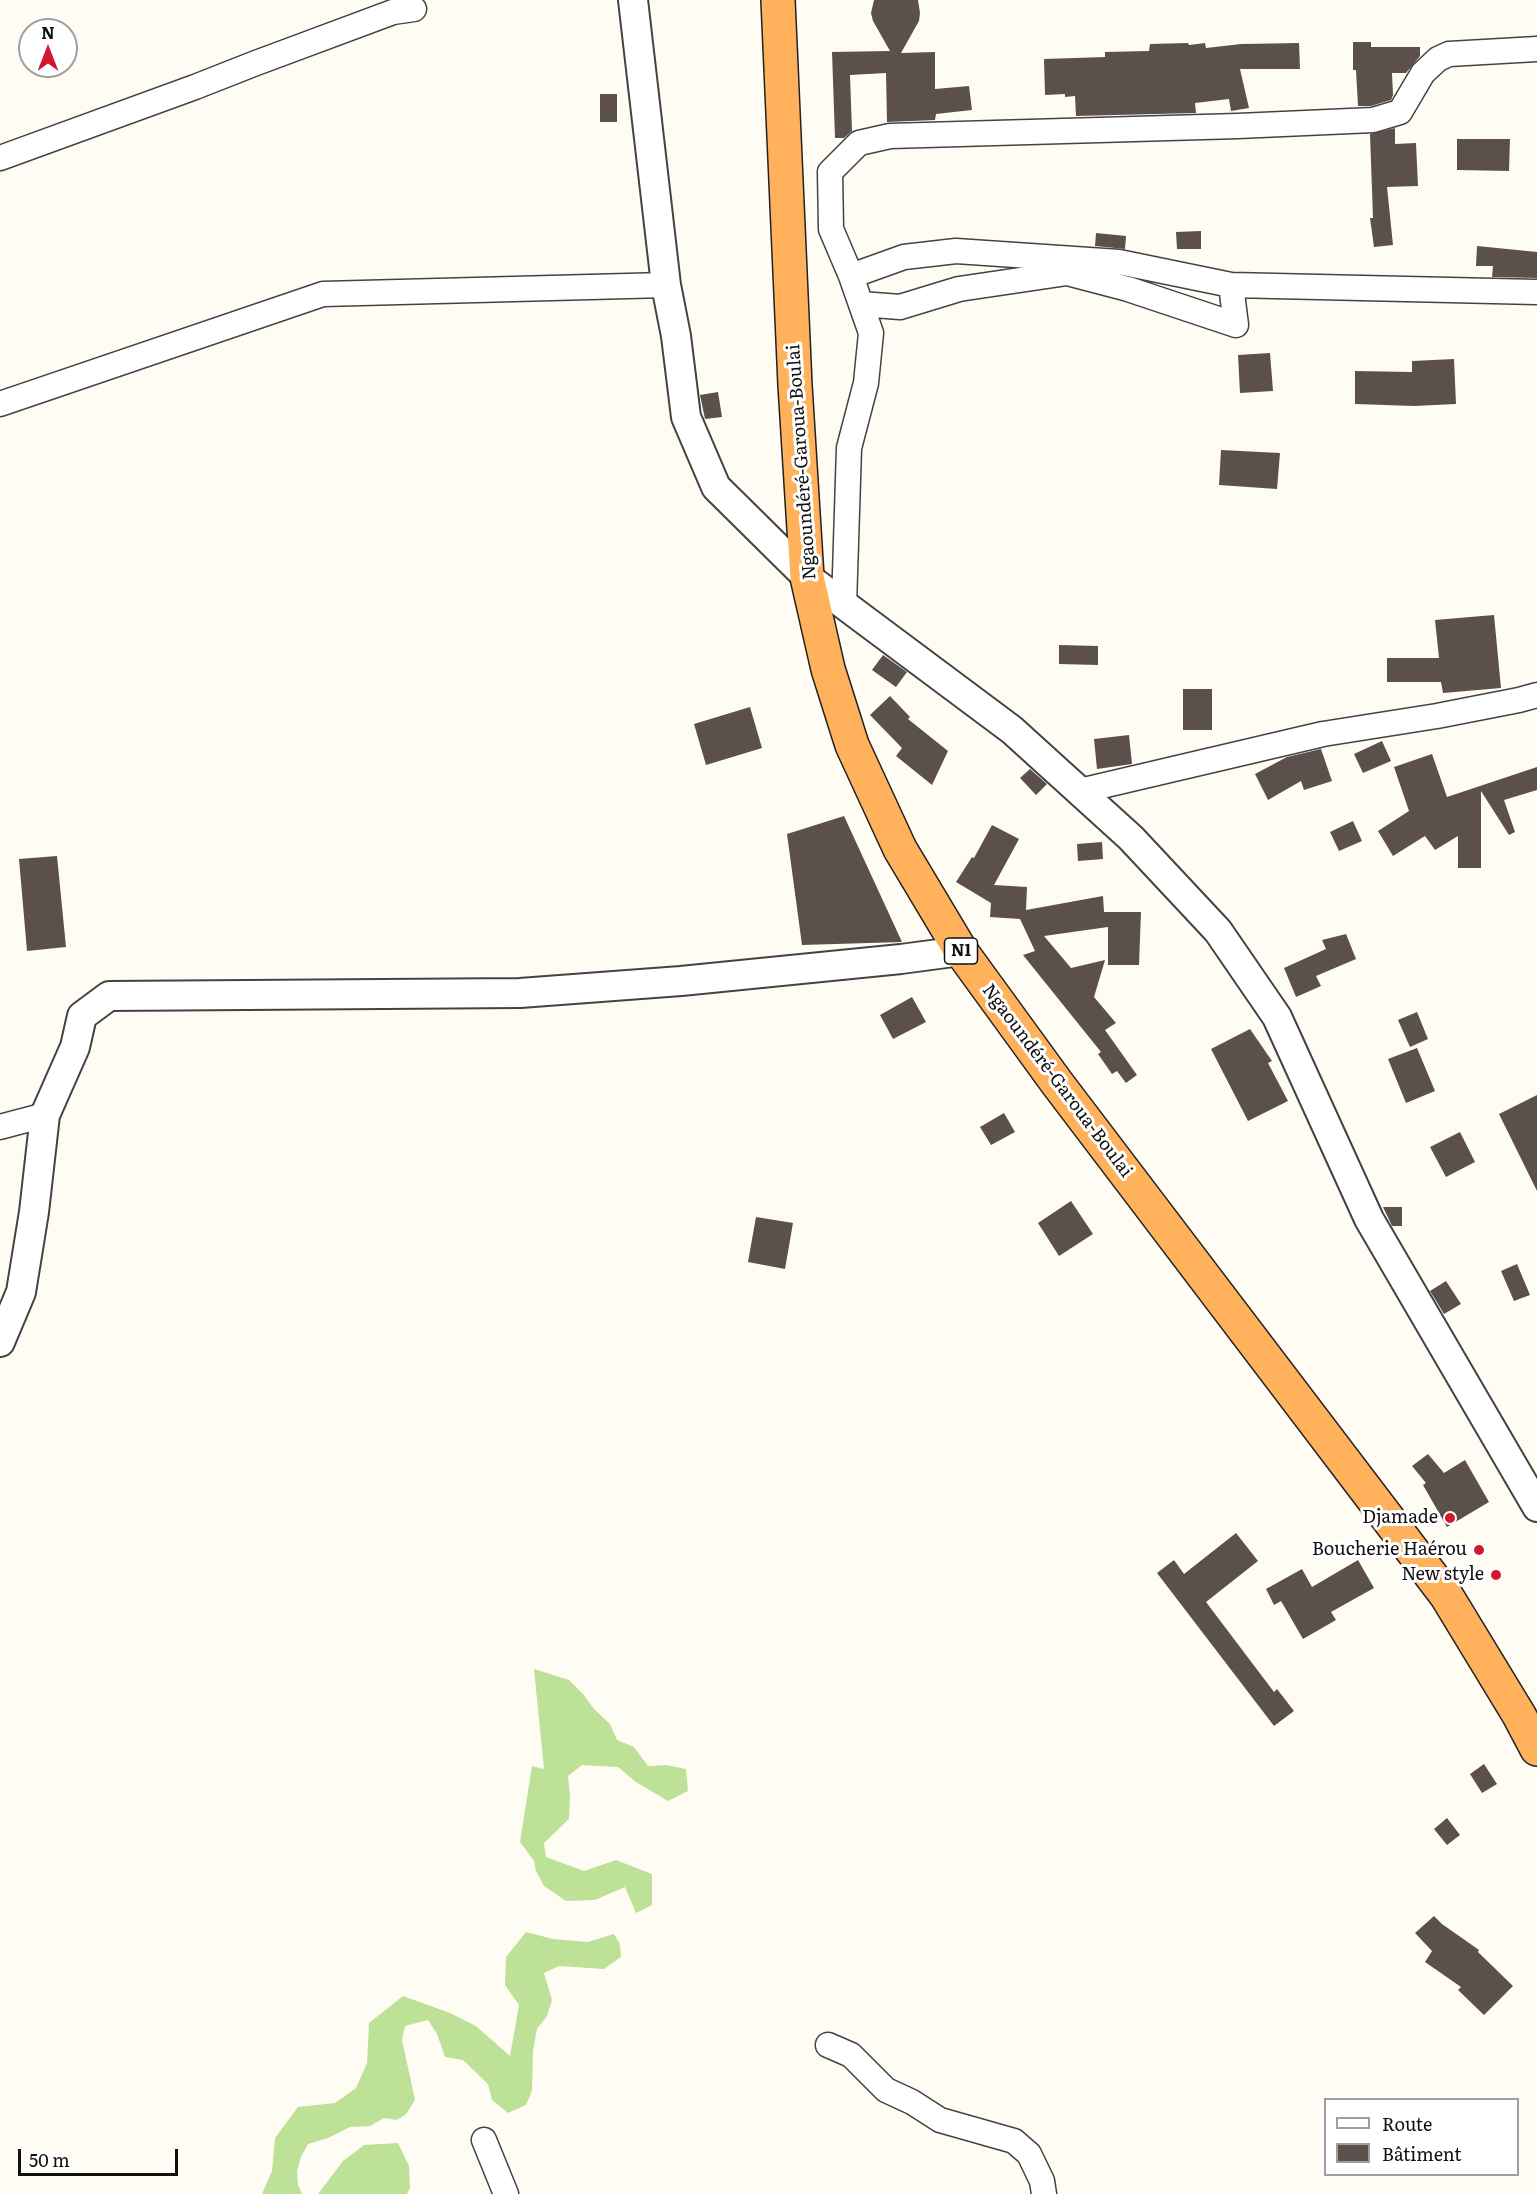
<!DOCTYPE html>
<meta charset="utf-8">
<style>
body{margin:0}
#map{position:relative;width:1537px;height:2194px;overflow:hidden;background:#fffcf4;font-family:Literata,serif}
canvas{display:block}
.legend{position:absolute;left:1324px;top:2098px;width:195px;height:78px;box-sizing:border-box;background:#fff;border:2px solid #9f9f9f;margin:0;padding:8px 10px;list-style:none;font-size:18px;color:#101010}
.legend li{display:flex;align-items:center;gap:12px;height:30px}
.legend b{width:30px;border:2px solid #9f9f9f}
.north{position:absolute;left:18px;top:18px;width:60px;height:60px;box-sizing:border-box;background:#fff;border:2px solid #9f9f9f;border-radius:50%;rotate:0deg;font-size:16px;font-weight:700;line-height:24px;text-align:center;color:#101010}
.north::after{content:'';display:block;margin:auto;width:21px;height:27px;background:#d1182e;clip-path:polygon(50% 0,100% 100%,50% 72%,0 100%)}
.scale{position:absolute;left:18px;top:2149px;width:160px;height:27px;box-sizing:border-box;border:3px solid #101010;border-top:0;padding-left:8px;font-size:18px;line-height:21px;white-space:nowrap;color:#101010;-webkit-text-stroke:4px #fff;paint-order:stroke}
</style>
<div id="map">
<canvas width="1537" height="2194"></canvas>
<ul class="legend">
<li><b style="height:8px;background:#fff"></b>Route</li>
<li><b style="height:16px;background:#5b504b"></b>Bâtiment</li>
</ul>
<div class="north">N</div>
<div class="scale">50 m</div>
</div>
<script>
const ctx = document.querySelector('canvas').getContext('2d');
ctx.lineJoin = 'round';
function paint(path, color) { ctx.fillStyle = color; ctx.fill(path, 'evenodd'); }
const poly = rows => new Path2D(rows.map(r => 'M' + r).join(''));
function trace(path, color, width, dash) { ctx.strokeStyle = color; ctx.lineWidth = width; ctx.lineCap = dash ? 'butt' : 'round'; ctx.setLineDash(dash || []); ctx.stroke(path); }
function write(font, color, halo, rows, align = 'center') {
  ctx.font = font + ' Literata,serif'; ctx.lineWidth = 6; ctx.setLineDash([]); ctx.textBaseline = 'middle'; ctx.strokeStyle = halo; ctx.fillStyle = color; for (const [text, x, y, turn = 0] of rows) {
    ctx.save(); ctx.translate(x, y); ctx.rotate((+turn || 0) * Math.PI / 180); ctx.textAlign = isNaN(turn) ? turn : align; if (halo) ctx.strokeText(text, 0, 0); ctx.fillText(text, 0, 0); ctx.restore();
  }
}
const forest = poly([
 [534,1669,569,1680,583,1694,594,1709,610,1724,617,1740,634,1747,648,1766,666,1765,686,1769,688,1791,668,1801,636,1782,618,1767,582,1765,568,1776,570,1797,569,1819,544,1843,546,1857,584,1871,616,1860,652,1874,652,1905,636,1913,625,1887,595,1900,566,1901,544,1886,536,1871,534,1861,520,1842,532,1766,544,1769],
 [526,1932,553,1939,588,1942,614,1934,620,1944,621,1957,604,1969,559,1966,544,1973,552,2000,547,2016,537,2029,533,2051,532,2091,526,2105,508,2113,492,2100,488,2084,463,2060,445,2057,437,2034,428,2020,405,2026,402,2040,415,2100,406,2114,397,2120,384,2118,370,2126,350,2127,328,2138,308,2144,301,2157,297,2171,298,2185,302,2194,262,2194,272,2171,275,2138,298,2107,335,2103,356,2088,367,2063,369,2023,403,1996,450,2013,476,2026,510,2056,519,2005,505,1985,506,1957],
 [398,2143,409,2166,410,2188,407,2194,318,2194,343,2161,364,2145]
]);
const building = poly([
 [874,0,918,0,920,13,919,21,901,53,935,52,935,89,969,86,972,110,936,114,935,120,887,122,886,73,850,75,852,131,844,138,835,138,832,52,890,51,873,21,871,13],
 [1353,42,1371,42,1371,47,1420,47,1420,56,1406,73,1392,73,1393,95,1391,100,1371,106,1358,106,1356,70,1353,70],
 [1188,43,1189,45,1205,43,1206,48,1241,44,1299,43,1300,69,1240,69,1249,108,1231,111,1229,99,1195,103,1196,113,1076,116,1075,96,1065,97,1065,94,1045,95,1044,59,1105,57,1105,52,1149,51,1150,44],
 [600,94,617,94,617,122,600,122],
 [1395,128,1395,144,1416,143,1418,186,1387,187,1393,245,1374,247,1370,218,1373,218,1370,134],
 [1457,139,1510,139,1509,171,1457,170],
 [1201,231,1201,249,1177,249,1176,232],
 [1096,233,1126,236,1125,249,1095,246],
 [1477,246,1537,252,1537,278,1492,277,1493,266,1476,266],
 [1270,353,1273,391,1240,393,1238,355],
 [1454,359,1456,404,1414,406,1355,404,1355,371,1412,372,1412,361],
 [718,392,722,417,705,419,700,395],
 [1221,450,1280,453,1277,489,1219,485],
 [1494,615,1501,688,1443,693,1441,682,1387,682,1387,658,1439,658,1435,620],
 [1059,645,1098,646,1098,665,1059,664],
 [883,655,907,672,896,687,872,670],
 [1183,689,1212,689,1212,730,1183,730],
 [890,696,910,717,908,719,948,751,932,785,896,756,902,748,870,715],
 [750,707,762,748,706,765,694,724],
 [1129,735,1132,764,1097,769,1094,739],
 [1382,741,1391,761,1363,773,1354,754],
 [1321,749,1332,781,1304,790,1301,781,1268,800,1255,774,1287,757],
 [1432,754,1447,797,1537,767,1537,790,1504,800,1515,832,1509,835,1481,791,1481,868,1458,868,1458,836,1435,850,1425,836,1393,856,1378,831,1409,811,1394,767],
 [1030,769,1047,784,1036,795,1020,778],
 [844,816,902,942,802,945,787,834],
 [1353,821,1362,841,1339,851,1330,832],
 [992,825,1019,839,994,885,1027,887,1026,910,1103,896,1104,912,1141,912,1139,965,1108,965,1108,927,1044,936,1071,968,1105,960,1094,997,1116,1023,1105,1030,1137,1075,1126,1083,1117,1071,1112,1074,1098,1054,1101,1052,1023,955,1035,951,1020,919,990,917,991,903,956,882,972,857,974,858],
 [1102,842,1103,859,1078,861,1077,844],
 [57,856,66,947,27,951,19,859],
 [1346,934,1356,959,1316,976,1321,986,1296,997,1284,968,1326,949,1322,940],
 [912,997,926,1022,893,1039,880,1015],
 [1417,1012,1428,1039,1410,1047,1398,1020],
 [1250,1029,1272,1061,1268,1063,1288,1101,1248,1121,1211,1049],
 [1417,1048,1435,1091,1406,1103,1388,1059],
 [1537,1095,1537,1191,1499,1114],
 [1004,1113,1015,1132,991,1145,980,1127],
 [1460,1132,1475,1162,1446,1177,1430,1147],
 [1071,1201,1093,1234,1059,1256,1038,1223],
 [1383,1207,1402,1207,1402,1226,1392,1226],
 [756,1217,793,1223,785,1269,748,1262],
 [1517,1264,1530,1295,1514,1301,1501,1271],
 [1446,1281,1461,1304,1444,1314,1430,1291],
 [1428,1454,1444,1473,1465,1460,1489,1502,1447,1527,1423,1485,1426,1483,1412,1466],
 [1236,1533,1258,1561,1206,1602,1274,1692,1277,1689,1294,1711,1274,1726,1157,1573,1174,1560,1184,1574],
 [1358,1560,1374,1588,1331,1612,1336,1620,1303,1639,1281,1601,1274,1605,1266,1589,1302,1569,1312,1587],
 [1484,1764,1497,1784,1482,1793,1470,1774],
 [1447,1818,1460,1835,1447,1845,1434,1829],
 [1434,1916,1442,1924,1479,1950,1478,1952,1513,1986,1484,2015,1458,1990,1461,1987,1425,1962,1432,1951,1415,1933]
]);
const minor = poly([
 [0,158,195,87,256,63,393,12,414,9],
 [851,276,904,257,956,251,1119,262,1231,285,1537,292],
 [861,304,900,307,959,289,1067,273,1128,289,1236,325,1231,285],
 [0,404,323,294,666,285],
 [844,605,849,448,866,383,871,333,851,276,831,229,830,172,859,143,890,136,1238,126,1373,120,1400,112,1423,73,1438,59,1449,54,1537,49],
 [1080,791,1323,734,1437,716,1519,700,1537,695],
 [0,1127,45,1115],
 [828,2045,851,2055,886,2090,912,2102,940,2120,1014,2141,1029,2154,1042,2181,1044,2194],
 [484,2140,506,2194]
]);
const tertiary = poly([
 [633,0,666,285,676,336,686,417,716,487,807,577,1012,730,1131,838,1218,931,1277,1017,1369,1219,1537,1507],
 [0,1342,21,1292,34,1212,45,1115,75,1047,82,1016,109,996,520,993,681,981,901,959,961,951]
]);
const trunk = poly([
 [778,0,795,385,807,577,828,669,852,745,900,849,961,951,1057,1083,1446,1595,1519,1715,1537,1749]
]);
const markers = [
 [1450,1518,6,"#d1182e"],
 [1479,1550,6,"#d1182e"],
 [1496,1575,6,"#d1182e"]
];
const shields = [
 [961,951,33]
];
const shieldNames = [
 ["N1",961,951]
];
const streetNames = [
 ["Ngaoundéré-Garoua-Boulai",802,462,-94],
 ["Ngaoundéré-Garoua-Boulai",1057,1081,53]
];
const poiNames = [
 ["Djamade",1438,1518],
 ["Boucherie Haérou",1467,1550],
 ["New style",1484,1575]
];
paint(forest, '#bde196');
paint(building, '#5b504b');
trace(minor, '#434343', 27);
trace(tertiary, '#434343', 32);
trace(trunk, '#212121', 36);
trace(minor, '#fff', 24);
trace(tertiary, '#fff', 28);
trace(trunk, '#ffb25b', 33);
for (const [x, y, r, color] of markers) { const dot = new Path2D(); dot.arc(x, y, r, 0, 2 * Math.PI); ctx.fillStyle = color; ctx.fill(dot); trace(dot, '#fff', 2); }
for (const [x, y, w] of shields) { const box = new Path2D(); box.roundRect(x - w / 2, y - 13, w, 26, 4.5); ctx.fillStyle = '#fff'; ctx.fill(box); trace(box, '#101010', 1.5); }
write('bold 16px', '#101010', null, shieldNames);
write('18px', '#101010', '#fff', streetNames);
write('18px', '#101010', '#fff', poiNames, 'right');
</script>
